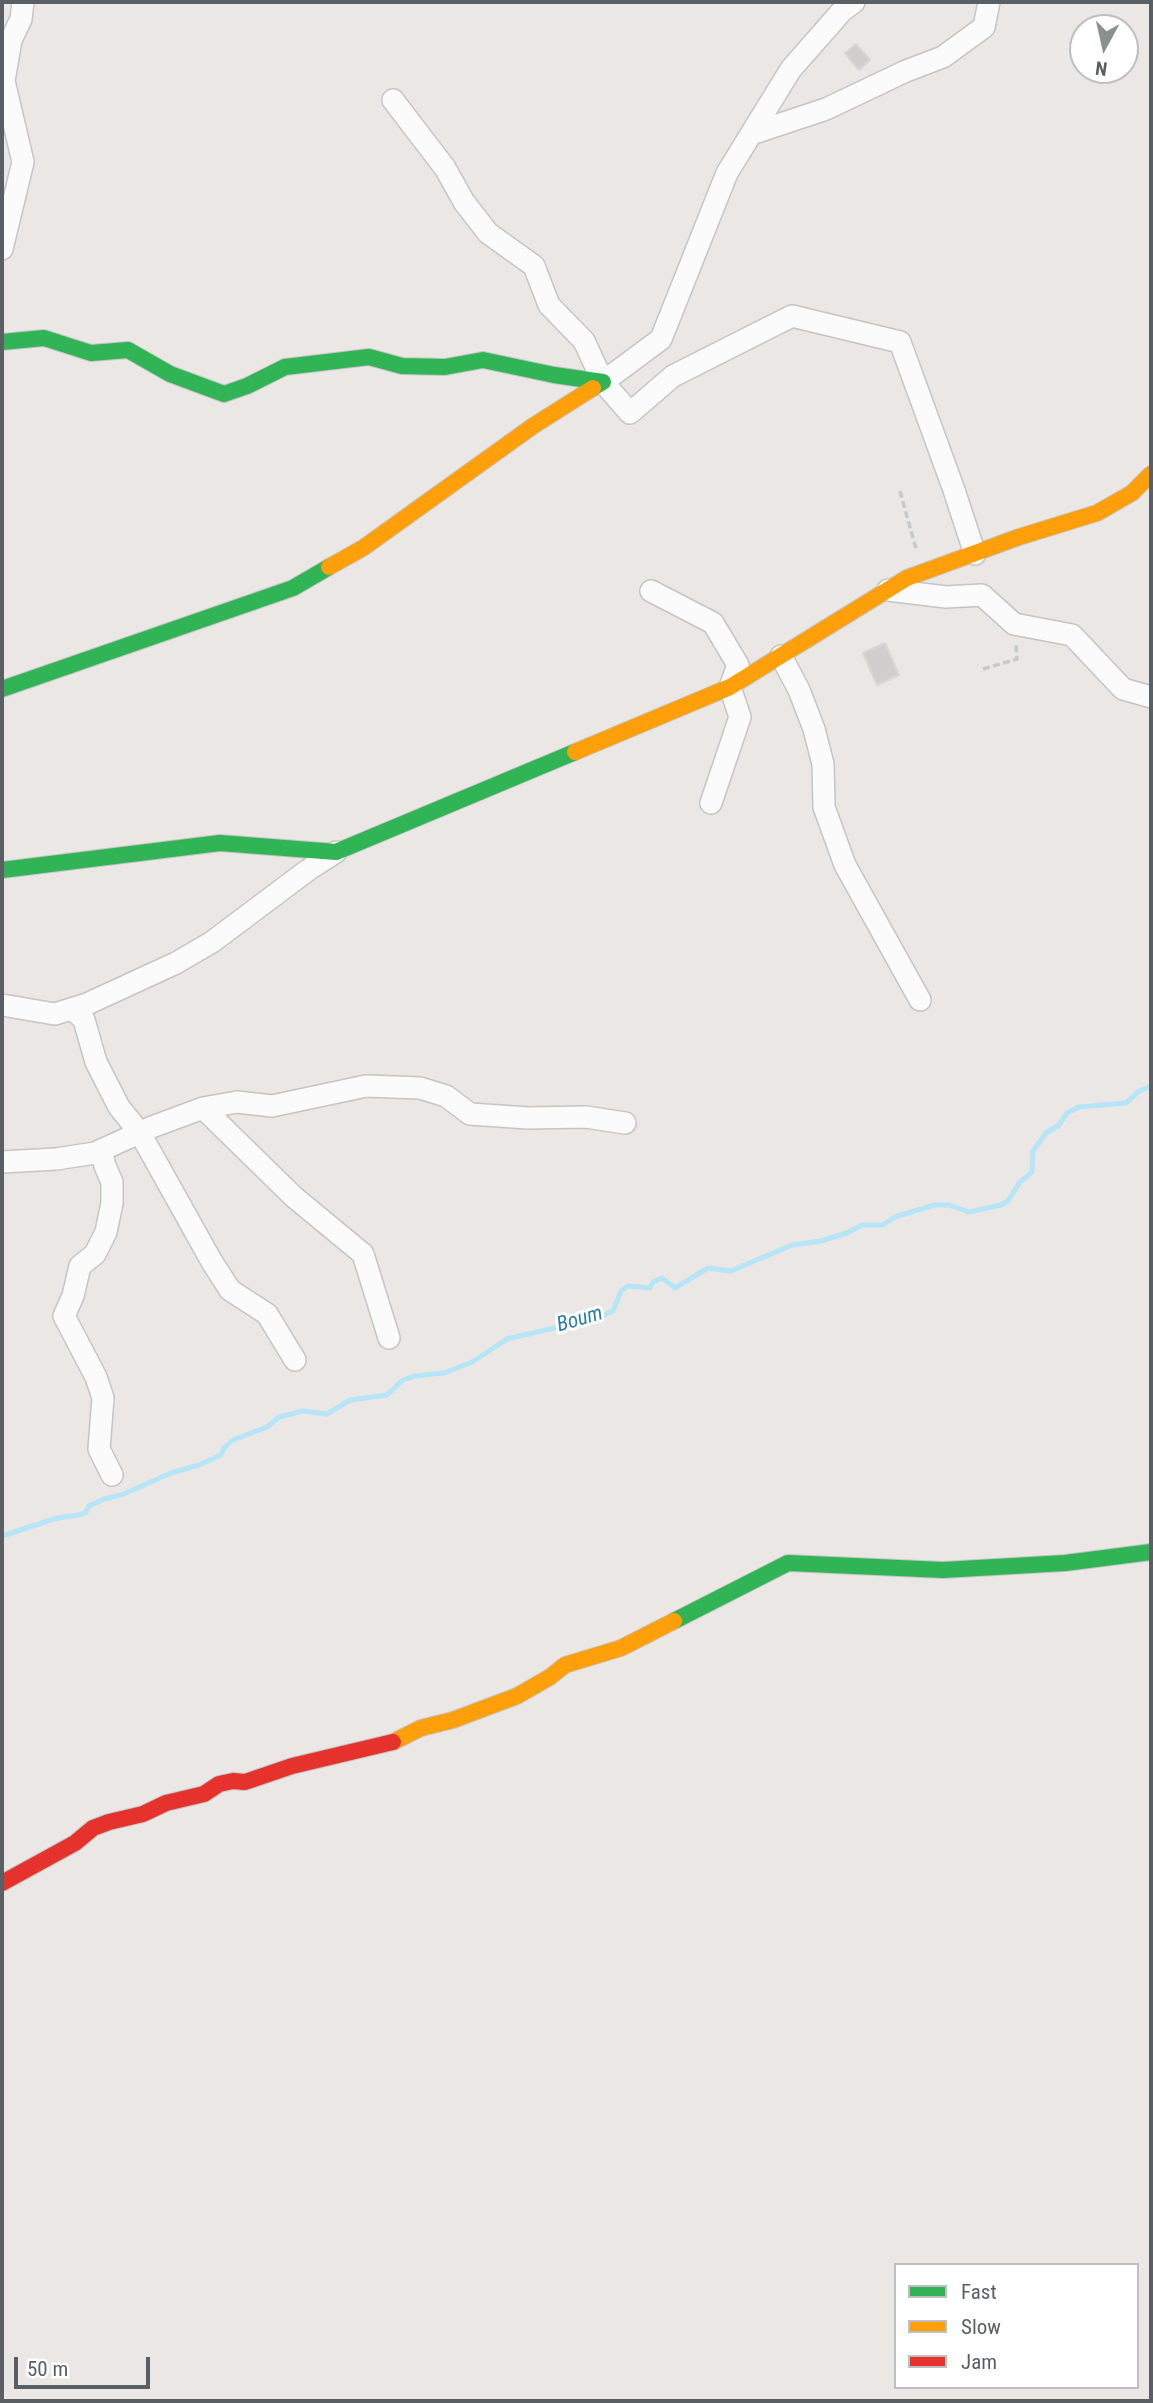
<!DOCTYPE html>
<style>
body{margin:0}
#map{position:relative;width:1153px;height:2403px;overflow:hidden;background:#eae7e4;font-family:"Roboto Condensed",sans-serif}
canvas{display:block}
.frame{position:absolute;inset:0;border:4px solid #595f63;pointer-events:none}
.legend{position:absolute;left:894px;top:2263px;width:245px;height:126px;box-sizing:border-box;background:#fff;border:2px solid #bdbfc1;margin:0;padding:9px 12px;list-style:none;font-size:21px;color:#595f63}
.legend li{display:flex;align-items:center;gap:14px;height:35px}
.legend b{width:35px;border:2px solid #bdbfc1}
.north{position:absolute;left:1069px;top:14px;width:70px;height:70px;box-sizing:border-box;background:#fff;border:2px solid #bdbfc1;border-radius:50%;rotate:188deg;font-size:19px;font-weight:700;line-height:28px;text-align:center;color:#595f63}
.north::after{content:'';display:block;margin:auto;width:24px;height:32px;background:#8c8f90;clip-path:polygon(50% 0,100% 100%,50% 72%,0 100%)}
.scale{position:absolute;left:14px;top:2357px;width:136px;height:32px;box-sizing:border-box;border:4px solid #595f63;border-top:0;padding-left:9px;font-size:21px;line-height:24px;white-space:nowrap;color:#595f63;-webkit-text-stroke:5px #fff;paint-order:stroke}
</style>
<div id="map">
<canvas width="1153" height="2403"></canvas>
<div class="frame"></div>
<ul class="legend">
<li><b style="height:9px;background:#30b455"></b>Fast</li>
<li><b style="height:9px;background:#ff9f0a"></b>Slow</li>
<li><b style="height:9px;background:#e5322d"></b>Jam</li>
</ul>
<div class="north">N</div>
<div class="scale">50 m</div>
</div>
<script>
const ctx = document.querySelector('canvas').getContext('2d');
ctx.lineJoin = 'round';
const poly = rows => new Path2D(rows.map(r => 'M' + r).join(''));
function trace(path, color, width, dash) { ctx.strokeStyle = color; ctx.lineWidth = width; ctx.lineCap = dash ? 'butt' : 'round'; ctx.setLineDash(dash || []); ctx.stroke(path); }
function paint(path, color) { ctx.fillStyle = color; ctx.fill(path, 'evenodd'); }
function write(font, color, halo, rows, align = 'center') {
  ctx.font = font + ' "Roboto Condensed",sans-serif'; ctx.lineWidth = 6; ctx.setLineDash([]); ctx.textBaseline = 'middle'; ctx.strokeStyle = halo; ctx.fillStyle = color; for (const [text, x, y, turn = 0] of rows) {
    ctx.save(); ctx.translate(x, y); ctx.rotate((+turn || 0) * Math.PI / 180); ctx.textAlign = isNaN(turn) ? turn : align; if (halo) ctx.strokeText(text, 0, 0); ctx.fillText(text, 0, 0); ctx.restore();
  }
}
const stream = poly([
 [2,1536,57,1518,79,1515,86,1512,89,1506,104,1499,124,1494,171,1473,199,1465,221,1455,224,1448,233,1440,267,1427,279,1417,303,1411,327,1414,350,1400,387,1395,403,1380,415,1376,444,1373,472,1362,507,1339,567,1325,580,1320,602,1316,613,1311,621,1291,628,1286,650,1288,653,1282,662,1278,675,1288,708,1268,731,1271,792,1245,821,1241,847,1233,862,1225,883,1225,895,1217,934,1205,949,1205,969,1212,1001,1205,1008,1201,1019,1183,1032,1172,1033,1151,1046,1133,1059,1125,1067,1113,1079,1107,1126,1103,1138,1092,1151,1086]
]);
const building = poly([
 [856,44,870,60,859,70,845,53,856,44],
 [885,643,899,675,877,685,863,653,885,643]
]);
const path = poly([
 [900,491,916,549],
 [983,669,1017,659,1016,645]
]);
const street = poly([
 [854,2,842,11,791,69,727,173,661,339,603,382,630,413,673,376,792,316,900,342,954,490,975,554],
 [393,100,445,168,464,202,488,233,534,266,549,305,584,341,603,382],
 [751,134,826,109,906,71,943,57,984,27,989,2],
 [2,249,23,162,4,81,11,40,21,19,23,2],
 [888,590,946,597,982,595,1014,624,1072,635,1123,689,1151,697],
 [651,591,713,623,738,665,730,687,740,717,711,803],
 [781,656,799,690,814,729,823,764,824,807,845,865,920,1000],
 [2,1005,55,1014,87,1004,176,963,212,942,308,870,336,852],
 [73,1009,84,1020,96,1062,119,1107,140,1133,212,1262,230,1290,267,1314,295,1360],
 [203,1108,294,1197,363,1254,389,1338],
 [101,1150,105,1166,112,1182,112,1203,106,1232,95,1254,80,1266,73,1296,64,1316,96,1377,103,1398,99,1449,112,1475],
 [2,1162,56,1159,95,1153,152,1127,203,1108,237,1102,272,1106,366,1086,420,1088,446,1096,470,1114,528,1118,586,1117,625,1123]
]);
const fast = poly([
 [2,342,44,338,91,353,128,350,170,374,224,394,247,386,285,367,369,357,402,366,445,367,483,360,554,375,603,382,593,388],
 [2,689,293,588,329,567],
 [2,870,220,843,336,852,575,752],
 [674,1621,788,1563,943,1570,1065,1563,1151,1552]
]);
const slow = poly([
 [329,567,363,548,533,426,593,388],
 [575,752,730,687,907,578,1019,537,1097,513,1132,493,1151,474],
 [393,1742,421,1728,453,1720,517,1696,550,1677,565,1665,621,1648,674,1621]
]);
const jam = poly([
 [2,1883,75,1843,93,1828,109,1822,143,1814,166,1803,204,1794,219,1784,233,1781,245,1782,292,1766,393,1742]
]);
const waterNames = [
 ["Boum",580,1320,-16]
];
trace(stream, '#b5e5f7', 5);
paint(building, '#d1cecd');
trace(building, '#dad6d3', 2);
trace(street, '#c5c5c5', 24);
trace(fast, '#c6c6c6', 18);
trace(slow, '#c6c6c6', 18);
trace(jam, '#c6c6c6', 18);
trace(path, '#c5ccc7', 3.5, [7, 3.5]);
trace(street, '#fcfbfb', 21);
trace(fast, '#30b455', 16);
trace(slow, '#ff9f0a', 16);
trace(jam, '#e5322d', 16);
write('italic 21px', '#2f7da7', '#fff', waterNames);
</script>
